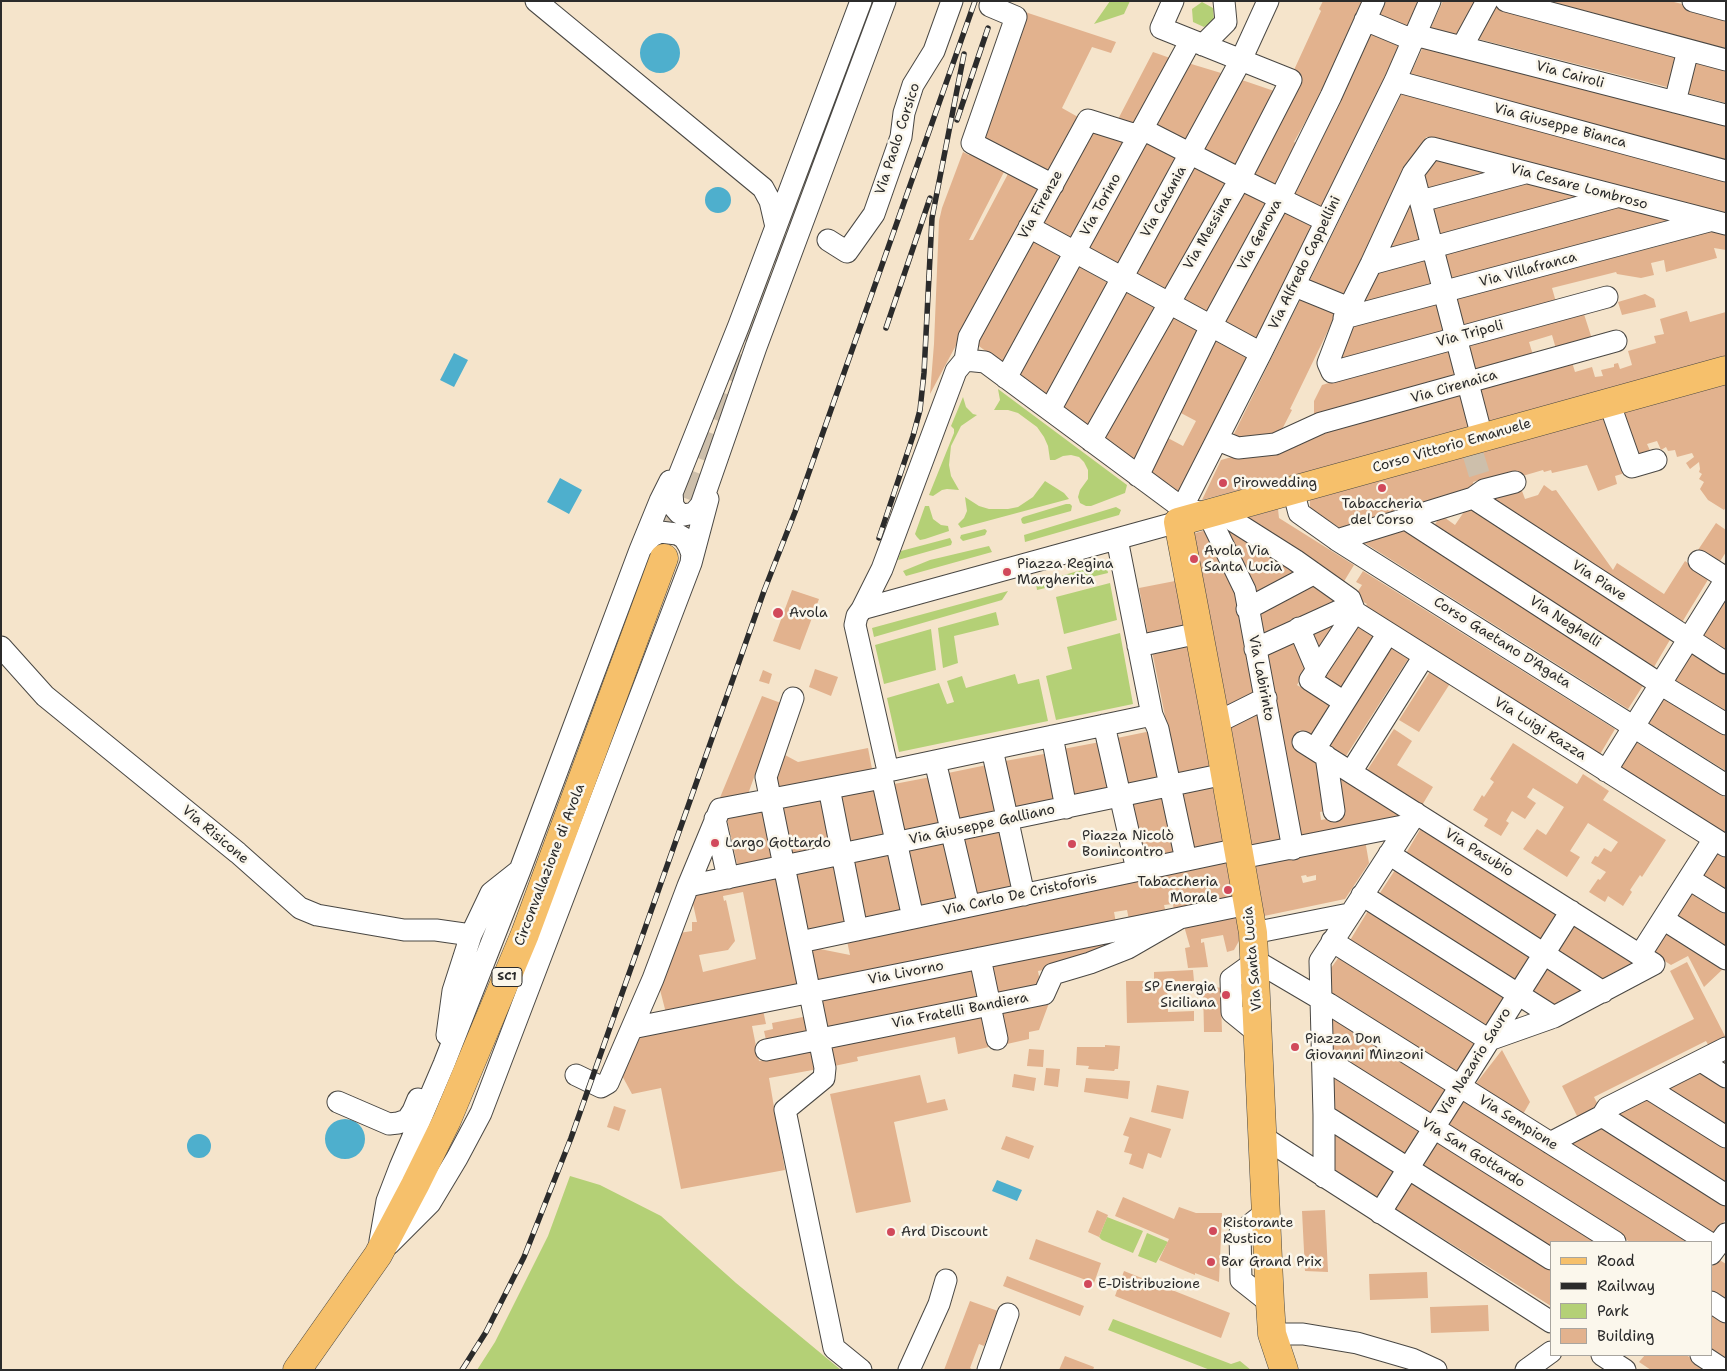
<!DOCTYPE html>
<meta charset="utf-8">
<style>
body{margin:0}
#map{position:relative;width:1727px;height:1371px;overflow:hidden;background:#f5e4cb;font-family:"Shantell Sans",sans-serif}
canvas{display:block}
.frame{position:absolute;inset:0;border:2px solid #2b2b2b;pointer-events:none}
.legend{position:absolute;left:1550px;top:1241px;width:162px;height:115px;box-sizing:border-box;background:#fbf7ec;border:1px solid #a8a59f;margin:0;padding:6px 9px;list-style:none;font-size:15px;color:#2b2b2b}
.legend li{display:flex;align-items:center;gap:10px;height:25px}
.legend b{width:25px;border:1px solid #a8a59f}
</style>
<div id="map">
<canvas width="1727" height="1371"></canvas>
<div class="frame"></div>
<ul class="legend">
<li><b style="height:6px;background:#f6c06b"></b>Road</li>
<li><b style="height:6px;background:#2b2b2b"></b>Railway</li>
<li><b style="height:14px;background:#b4d076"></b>Park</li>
<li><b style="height:14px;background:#e2b28e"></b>Building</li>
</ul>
</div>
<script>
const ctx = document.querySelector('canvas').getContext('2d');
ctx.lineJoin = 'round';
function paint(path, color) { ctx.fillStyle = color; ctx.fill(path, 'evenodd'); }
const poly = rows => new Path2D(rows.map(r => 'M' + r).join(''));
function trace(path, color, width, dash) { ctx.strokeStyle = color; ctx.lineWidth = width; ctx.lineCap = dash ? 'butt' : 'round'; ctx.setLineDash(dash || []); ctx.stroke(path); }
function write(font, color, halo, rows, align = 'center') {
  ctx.font = font + ' "Shantell Sans",sans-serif'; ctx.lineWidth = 5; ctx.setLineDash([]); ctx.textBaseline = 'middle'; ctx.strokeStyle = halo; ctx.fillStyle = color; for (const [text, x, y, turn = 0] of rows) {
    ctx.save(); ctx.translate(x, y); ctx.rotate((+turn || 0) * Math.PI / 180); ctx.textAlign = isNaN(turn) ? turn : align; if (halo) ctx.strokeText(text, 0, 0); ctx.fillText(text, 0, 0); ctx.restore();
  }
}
const green = poly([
 [1110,1,1130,1,1124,14,1094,24],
 [1202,2,1213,8,1214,20,1204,27,1193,22,1192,9],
 [998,389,1127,485,1125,493,1091,506,1086,506,1080,503,1078,497,1080,490,1088,479,1088,470,1084,462,1079,457,1071,455,1063,456,1055,460,1050,460,1048,446,1044,437,1037,427,1018,413,1008,410,994,410,1000,400],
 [963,397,966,407,973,414,977,415,961,426,951,446,949,465,951,476,959,490,947,489,942,490,933,496,929,495,954,433,954,429,951,426],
 [1045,481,1064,493,1069,499,961,528,958,524,964,518,967,511,965,497,979,506,989,509,1008,509,1018,507,1033,497],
 [1066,504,1070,504,1072,506,1071,511,1024,524,1022,523,1021,519,1023,517],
 [925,506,929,506,933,519,941,525,948,526,949,531,925,539,920,540,917,537,915,534],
 [1116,507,1121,510,1119,515,1025,542,1024,535],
 [985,529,987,531,985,535,963,541,960,538,961,535],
 [950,538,952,542,951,545,898,560,901,551],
 [989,546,992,552,906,576,903,571,930,560],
 [1106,563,1108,573,1037,590,1036,583],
 [1110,583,1117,620,1064,634,1056,597],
 [1008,591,1002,600,874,637,872,628],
 [996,612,999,625,954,636,958,663,943,668,938,628],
 [931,629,936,670,884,684,875,645],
 [1120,633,1133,704,1056,720,1046,676,1072,669,1067,647],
 [1015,674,1018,684,1039,679,1048,721,899,752,887,698,939,683,947,704,954,702,947,681,962,676,966,688],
 [570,1176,600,1185,661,1216,736,1283,841,1370,477,1370,495,1342,548,1236],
 [1107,1217,1143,1231,1133,1253,1102,1240,1099,1237],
 [1147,1233,1168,1242,1156,1263,1138,1256],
 [1113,1319,1231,1364,1240,1361,1251,1370,1210,1370,1108,1330]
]);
const water = poly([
 '640 53a20 20 0 1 1 40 0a20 20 0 1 1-40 0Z',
 '705 200a13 13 0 1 1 26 0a13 13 0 1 1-26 0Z',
 [454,353,468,360,454,387,440,380],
 [560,478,582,490,569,514,547,502],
 '325 1139a20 20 0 1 1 40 0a20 20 0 1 1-40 0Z',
 '187 1146a12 12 0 1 1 24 0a12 12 0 1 1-24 0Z',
 [997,1180,1022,1190,1017,1201,992,1191]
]);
const building = poly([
 [1323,1,1363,1,1321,94,1294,142,1302,146,1275,188,1248,173,1278,116,1298,72,1294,70,1321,11,1319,9],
 [1384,1,1420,1,1406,33,1376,19],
 [1443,1,1475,1,1460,40,1429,31],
 [1538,1,1670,1,1726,15,1726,49],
 [1494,6,1680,55,1671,88,1474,38],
 [1025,12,1116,42,1111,53,1092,47,1062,108,1078,117,1049,172,980,137],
 [1371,28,1403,41,1320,210,1289,194],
 [1423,47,1726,126,1726,163,1408,79],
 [1153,52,1170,58,1131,132,1114,127],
 [1692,59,1726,67,1726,103,1683,92],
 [1188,63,1221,73,1184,144,1154,128],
 [1239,79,1280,93,1239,171,1201,151],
 [1402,93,1726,179,1726,217,1426,137,1419,159,1341,302,1306,288],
 [1095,124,1129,137,1072,241,1041,225],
 [1147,140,1176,158,1118,266,1088,250],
 [963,152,969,155,971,152,1005,170,969,240,973,240,1009,172,1040,188,930,394,934,344,939,221,942,208],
 [1430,157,1484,170,1486,176,1427,192,1422,173],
 [1193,165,1232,185,1164,292,1134,275],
 [1531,183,1585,196,1439,236,1432,208],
 [1240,188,1271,204,1206,314,1179,300],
 [1410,196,1424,241,1386,251],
 [1624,206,1683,221,1451,283,1443,253],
 [1280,208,1314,224,1255,341,1222,323],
 [1717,229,1726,231,1726,250,1714,248,1717,258,1666,272,1664,260,1651,263,1654,275,1641,278,1617,274,1616,272,1552,288,1556,302,1462,326,1455,299,1670,243,1669,241],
 [1032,240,1063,257,1005,365,976,344],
 [1428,258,1435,286,1359,305,1375,272],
 [1078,266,1108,283,1048,398,1019,376],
 [1124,290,1155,308,1090,428,1063,406],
 [1304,292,1339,308,1290,409,1292,410,1275,443,1232,438],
 [1645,294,1654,299,1656,307,1622,315,1618,302],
 [1439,303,1446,331,1331,363,1348,327],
 [1583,311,1592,339,1556,349,1552,335,1529,342,1533,355,1475,371,1467,344],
 [1687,311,1690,322,1726,312,1726,357,1488,424,1478,389,1572,362,1575,372,1592,367,1595,377,1603,376,1601,370,1614,367,1614,364,1618,363,1620,369,1632,365,1628,351,1656,343,1654,336,1664,334,1660,319],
 [1171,316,1199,331,1135,463,1103,438],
 [1215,340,1248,357,1179,494,1148,472,1166,437,1183,446,1196,421,1179,412],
 [1450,348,1458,376,1314,417,1314,401,1322,385],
 [1726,383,1726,507,1724,510,1708,500,1700,489,1704,482,1699,479,1702,474,1699,472,1700,469,1699,462,1690,469,1686,463,1694,457,1692,453,1677,457,1675,450,1668,451,1666,447,1661,450,1657,441,1647,444,1653,457,1636,460,1618,414],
 [1463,393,1472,428,1202,500,1221,460],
 [1610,416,1628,472,1615,476,1617,484,1598,491,1587,465,1552,473,1551,470,1544,472,1543,470,1485,487,1483,479,1473,482,1475,489,1342,529,1310,510,1310,500],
 [1519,483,1525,499,1538,495,1544,485,1552,491,1556,490,1613,570,1617,563,1664,594,1685,561,1709,578,1681,624,1499,506,1490,491],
 [1468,506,1671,638,1654,667,1432,529,1441,515,1455,525],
 [1278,509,1279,518,1354,565,1340,588,1239,520],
 [1231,522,1304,572,1251,603,1217,527],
 [1716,523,1726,530,1726,552,1719,563,1698,550],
 [1210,529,1238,589,1262,695,1226,714,1192,534],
 [1401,529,1644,684,1628,709,1363,542],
 [1363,571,1615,729,1599,756,1364,608,1367,604,1354,597,1362,585,1356,582],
 [1315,579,1347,599,1259,643,1252,609],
 [1175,581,1186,632,1149,640,1139,588],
 [792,590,819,599,800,650,773,641],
 [1726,598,1726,653,1701,637],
 [1342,613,1317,655,1306,631],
 [1358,624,1376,635,1340,692,1321,680],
 [1295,636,1308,667,1297,685,1332,706,1312,738,1300,730,1296,734,1299,749,1318,761,1325,811,1320,812,1321,820,1343,816,1336,776,1339,776,1400,814,1394,824,1298,843,1260,651],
 [1187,639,1213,769,1177,776,1151,646],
 [1391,644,1410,656,1344,759,1325,747],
 [1692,652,1726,673,1726,714,1674,682],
 [815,669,838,677,831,696,809,687],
 [763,670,772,674,769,684,759,681],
 [1431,670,1451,682,1419,732,1399,720],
 [762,696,781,703,748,794,719,800],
 [1664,697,1726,735,1726,771,1649,723],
 [1263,702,1287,844,1251,851,1228,720],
 [1394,729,1412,741,1397,765,1433,787,1421,807,1366,772],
 [1151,731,1160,777,1127,784,1117,738],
 [1100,742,1110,789,1072,797,1063,749],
 [1636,742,1726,798,1726,836,1619,769],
 [1513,743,1577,784,1583,774,1609,791,1603,800,1666,840,1642,877,1640,875,1630,890,1632,892,1623,906,1608,896,1605,902,1589,892,1598,879,1600,880,1606,872,1591,863,1595,856,1598,857,1604,848,1611,852,1618,842,1588,823,1570,851,1580,857,1567,877,1523,849,1537,829,1546,835,1564,807,1533,788,1527,797,1536,803,1525,819,1512,811,1506,821,1509,823,1501,836,1484,826,1488,819,1473,810,1482,795,1484,797,1494,782,1490,779],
 [868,748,873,774,779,793,777,779,785,755,798,762],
 [1044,754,1054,802,1014,808,1005,761],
 [987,765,997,813,958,821,948,773],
 [931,777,941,824,904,832,894,784],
 [1217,786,1227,842,1192,849,1181,793],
 [876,788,886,836,848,844,838,796],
 [1162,795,1175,852,1143,860,1129,803],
 [821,799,831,848,793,855,783,807],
 [765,811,775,860,738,868,727,819],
 [1421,828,1558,916,1543,943,1405,855],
 [1002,829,1015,887,976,895,963,838],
 [1365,840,1369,863,1345,899,1264,916,1254,861],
 [1306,875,1307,877,1316,875,1316,880,1303,883,1301,876],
 [945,841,958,899,920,907,907,849],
 [1717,850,1726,856,1726,893,1700,877],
 [890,854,902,912,864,920,852,862],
 [1229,859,1237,899,1174,911,1173,904,1164,905,1166,913,1129,920,1127,910,1114,912,1116,923,817,983,810,947,850,955,847,941],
 [834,864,847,925,808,933,795,872],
 [1395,870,1533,957,1516,983,1378,896],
 [779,876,801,985,666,1013,658,982,679,933,692,931,692,922,697,922,691,895],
 [743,892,756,959,703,972,699,955,728,950,735,941,726,900,724,901,723,896],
 [1691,891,1726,913,1726,950,1674,918],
 [1368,911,1507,998,1487,1028,1349,942],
 [1239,916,1240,939,1234,950,1227,952,1223,935,1201,939,1201,943,1204,942,1208,967,1188,968,1185,948,1190,947,1184,926,1196,924,1196,926],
 [1575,925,1636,964,1605,981,1558,952],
 [1666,931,1724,968,1704,987,1688,956,1671,965,1652,953],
 [1123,938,1082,962,1038,971,1041,987,997,995,991,964],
 [1339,957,1476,1044,1457,1075,1329,994,1328,972],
 [1687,962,1726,1038,1711,1050,1706,1041,1594,1097,1602,1113,1581,1124,1562,1086,1694,1019,1670,971],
 [1548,966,1588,992,1556,1009,1532,993],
 [973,968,979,999,827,1029,820,998],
 [1193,970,1194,981,1167,981,1168,1012,1194,1011,1194,1021,1127,1023,1126,981,1154,981,1154,972],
 [1238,987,1238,1003,1221,1003,1222,1032,1204,1032,1203,988],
 [1049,1003,1039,1030,1029,1032,1029,1039,1007,1044,1001,1012],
 [763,1010,766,1024,752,1026,759,1061,815,1049,818,1069,769,1078,785,1170,681,1189,661,1088,632,1094,619,1070,634,1038],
 [983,1015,989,1047,958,1054,955,1037,857,1057,858,1061,834,1066,829,1046],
 [808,1016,810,1032,766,1040,764,1031,773,1029,772,1023],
 [1329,1016,1445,1089,1429,1116,1331,1053],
 [1105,1045,1120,1046,1118,1069,1115,1069,1114,1071,1088,1069,1089,1066,1076,1065,1077,1047,1105,1047],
 [1029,1049,1044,1050,1043,1067,1027,1066],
 [1502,1050,1530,1102,1522,1116,1474,1086],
 [1046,1068,1060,1069,1058,1087,1044,1085],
 [1695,1070,1726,1090,1726,1128,1663,1089],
 [1331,1072,1422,1130,1405,1156,1332,1110],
 [1014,1074,1036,1078,1034,1091,1012,1087],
 [920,1075,927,1103,945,1099,948,1110,894,1122,911,1202,856,1213,830,1094],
 [1086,1078,1130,1081,1128,1099,1084,1092],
 [1157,1085,1189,1091,1183,1119,1151,1112],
 [1463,1099,1691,1242,1630,1242,1446,1126],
 [1645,1099,1726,1149,1726,1187,1610,1116],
 [614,1106,626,1110,619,1131,607,1127],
 [1130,1117,1171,1129,1161,1158,1148,1153,1143,1169,1129,1164,1132,1154,1124,1152,1129,1137,1123,1135],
 [1596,1123,1726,1206,1726,1219,1713,1236,1561,1141],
 [1333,1132,1396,1173,1379,1198,1334,1170],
 [1006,1136,1034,1146,1029,1159,1001,1149],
 [1437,1140,1601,1242,1551,1242,1551,1249,1420,1167],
 [1411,1181,1551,1269,1551,1306,1394,1208],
 [1123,1197,1174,1219,1179,1207,1196,1213,1222,1213,1219,1282,1195,1273,1195,1275,1159,1260,1169,1239,1115,1216],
 [1097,1210,1108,1215,1099,1237,1088,1232],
 [1325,1210,1328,1272,1305,1271,1302,1211],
 [1036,1239,1101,1263,1094,1283,1029,1259],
 [1718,1259,1726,1264,1726,1302,1711,1293,1711,1268],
 [1124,1271,1230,1313,1221,1338,1115,1296],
 [1427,1272,1428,1298,1370,1300,1369,1274],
 [1007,1276,1084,1306,1080,1316,1003,1286],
 [970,1301,998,1311,984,1346,979,1344,970,1368,973,1370,944,1370],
 [1488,1305,1489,1331,1431,1333,1430,1307],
 [1711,1312,1726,1321,1726,1359,1711,1350],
 [1645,1355,1686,1355,1710,1370,1651,1370,1639,1362],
 [1065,1356,1094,1367,1093,1370,1059,1370]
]);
const minorTunnel = poly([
 [1473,454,1481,480]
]);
const majorTunnel = poly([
 [854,56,873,1],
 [672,538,823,138]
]);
const minor = poly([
 [536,1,763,188,770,201,776,227],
 [861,1,739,325,672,493,673,506,679,513,684,515,694,513,701,505,756,347,885,1],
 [992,1,990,6,1016,17,972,143,1053,185],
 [1506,1,1726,60],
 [1693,1,1726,10],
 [1365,20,1413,40],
 [1415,35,1726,115],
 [1203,45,1226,22,1224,1],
 [1462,47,1487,1],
 [1395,81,1726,171],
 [1675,102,1688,50],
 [1142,129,1240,179,1326,221],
 [1413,173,1482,437],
 [1421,201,1525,173],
 [1029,227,1261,353],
 [828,240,847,252,874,214,901,137,904,113,913,85,934,51,952,1],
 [1371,264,1616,197],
 [1295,286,1349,308],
 [1607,297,1332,372,1328,363,1349,308,1371,264,1413,173,1432,148,1726,224],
 [1344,318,1709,221],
 [965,360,985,362,1182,508,1208,514,1245,590,1293,849],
 [1006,378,1191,40],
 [1609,402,1632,467,1656,460],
 [1050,410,1241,60,1268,1],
 [1218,440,1238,448,1275,444,1321,423,1616,341],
 [1091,441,1240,179,1291,80,1161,28,1173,1],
 [1138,476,1211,326,1280,199,1331,96,1374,1],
 [1293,490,1299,513,1337,540,1726,785],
 [1473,498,1726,663],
 [1227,509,1235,522,1295,560,1350,599,1355,612],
 [1406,519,1660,684,1726,724],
 [1117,539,1152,715,1158,729,1186,860],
 [1337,540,1473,498,1484,490,1515,482],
 [642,547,652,536,660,532,677,534,684,538,689,546,692,554,691,563],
 [1699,561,1726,578],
 [862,609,1178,522,1182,508,1261,353,1395,81,1430,1],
 [1247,609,1313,574],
 [1299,628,1317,670],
 [1138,646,1199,633],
 [1,647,45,696,238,853,300,908,317,915,404,930,436,930,471,935],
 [1255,649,1343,609,1355,612,1726,846],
 [793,698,766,777,825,1068,824,1078,785,1110,834,1348,861,1370],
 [1344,702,1310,680,1355,612],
 [1216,723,1266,698],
 [1104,725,1137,870],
 [1052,736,1066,808],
 [1303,742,1654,964,1554,1017,1362,895],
 [992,749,1024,895],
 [1315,749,1388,633],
 [1326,756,1334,811],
 [935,761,969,906],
 [888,771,855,625,857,616,862,609,882,569,956,371,965,360,969,337,1088,120,1139,136],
 [1606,771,1726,579],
 [1351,772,1424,656],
 [829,788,857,930],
 [715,819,728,878],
 [1389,854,1603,992],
 [1241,858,1408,825],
 [1689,879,1726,902],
 [688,886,1225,774],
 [913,918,882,778,888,771,1152,715],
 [1663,919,1726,959],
 [1253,933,1349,914],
 [1332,941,1489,1040,1554,1017],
 [800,942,1239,849],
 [1640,955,1714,839],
 [980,958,997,1039],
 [632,1028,1180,918],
 [1259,1034,1232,1012,1231,979,1256,961,1329,1004,1708,1242],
 [447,1035,453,991,471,935,491,893,520,870],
 [766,1050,1044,994,1053,974,1090,963,1128,948,1180,918,1248,904],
 [1323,1058,1615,1242],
 [1701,1061,1726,1077],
 [576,1075,601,1087,608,1083,653,979,688,886,720,809,882,778],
 [1648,1088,1726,1137],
 [338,1102,389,1124,398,1123,407,1120,413,1111,418,1099],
 [1324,1115,1551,1259],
 [1602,1116,1726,1195],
 [1263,1137,1551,1322],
 [1550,1143,1602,1116,1607,1108,1726,1048],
 [1324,1177,1324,1115,1320,961,1416,813],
 [1266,1212,1240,1233,1241,1280,1270,1303],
 [1380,1213,1571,911],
 [380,1241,387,1201,400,1167,444,1064,520,870,640,550,660,501,670,481],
 [389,1244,430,1203,457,1158,481,1113,691,563,708,499],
 [1711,1254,1726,1234],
 [1711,1302,1726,1312],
 [1272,1334,1303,1334,1357,1343,1412,1359,1436,1370],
 [1602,1355,1625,1370],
 [1701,1355,1724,1370],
 [909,1370,939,1304,946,1280],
 [988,1370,1008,1314],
 [1526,1370,1551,1352]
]);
const major = poly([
 [297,1370,378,1255,415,1185,447,1120,525,934,664,558],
 [1284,1370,1272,1334,1270,1303,1253,933,1216,723,1178,522,1726,370]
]);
const rail = poly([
 [957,120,988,28],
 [886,328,930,198],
 [879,538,913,436,920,410,924,373,932,218,964,54],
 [462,1370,486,1332,524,1257,571,1138,764,591,795,512,975,1]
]);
const markers = [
 [1223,483,5,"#d1495b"],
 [1382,488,5,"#d1495b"],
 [1194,559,5,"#d1495b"],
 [1007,572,5,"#d1495b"],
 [778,613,6,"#d1495b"],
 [715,843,5,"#d1495b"],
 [1072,844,5,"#d1495b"],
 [1228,890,5,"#d1495b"],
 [1226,995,5,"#d1495b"],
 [1295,1047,5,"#d1495b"],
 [1213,1231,5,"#d1495b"],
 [891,1232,5,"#d1495b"],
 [1211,1262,5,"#d1495b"],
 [1088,1284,5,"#d1495b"]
];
const shields = [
 [507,977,30]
];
const shieldNames = [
 ["SC1",507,977]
];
const streetNames = [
 ["Via Cairoli",1570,75,15],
 ["Via Giuseppe Bianca",1560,126,15],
 ["Via Paolo Corsico",898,139,-72],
 ["Via Cesare Lombroso",1579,187,15],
 ["Via Catania",1164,202,-61],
 ["Via Firenze",1041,205,-61],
 ["Via Torino",1101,205,-61],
 ["Via Messina",1208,233,-60],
 ["Via Genova",1260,235,-62],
 ["Via Alfredo Cappellini",1305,263,-64],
 ["Via Villafranca",1528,270,-15],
 ["Via Tripoli",1470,334,-15],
 ["Via Cirenaica",1454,387,-16],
 ["Corso Vittorio Emanuele",1452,446,-16],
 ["Via Piave",1599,581,33],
 ["Via Neghelli",1565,622,33],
 ["Corso Gaetano D'Agata",1502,643,32],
 ["Via Labirinto",1261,678,79],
 ["Via Luigi Razza",1540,729,32],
 ["Via Giuseppe Galliano",982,825,-12],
 ["Via Risicone",215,835,40],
 ["Via Pasubio",1479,853,32],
 ["Circonvallazione di Avola",550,865,-69],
 ["Via Carlo De Cristoforis",1020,895,-12],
 ["Via Santa Lucia",1253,959,-95],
 ["Via Livorno",906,973,-11],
 ["Via Fratelli Bandiera",960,1011,-11],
 ["Via Nazario Sauro",1475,1062,-58],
 ["Via Sempione",1518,1123,32],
 ["Via San Gottardo",1473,1153,32]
];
const poiNames = [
 ["Pirowedding",1233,483],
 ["Tabaccheria",1382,504,"center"],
 ["del Corso",1382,520,"center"],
 ["Avola Via",1204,551],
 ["Santa Lucia",1204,567],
 ["Piazza Regina",1017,564],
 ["Margherita",1017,580],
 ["Avola",789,613],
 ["Piazza Nicolò",1082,836],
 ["Bonincontro",1082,852],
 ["Largo Gottardo",725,843],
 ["Tabaccheria",1218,882,"right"],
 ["Morale",1218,898,"right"],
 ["SP Energia",1216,987,"right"],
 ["Siciliana",1216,1003,"right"],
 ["Piazza Don",1305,1039],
 ["Giovanni Minzoni",1305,1055],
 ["Ristorante",1223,1223],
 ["Rustico",1223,1239],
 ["Ard Discount",901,1232],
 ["Bar Grand Prix",1221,1262],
 ["E-Distribuzione",1098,1284]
];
paint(green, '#b4d076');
paint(water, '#4eafcd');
paint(building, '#e2b28e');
trace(minorTunnel, '#cdbfab', 21, [21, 11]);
trace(majorTunnel, '#cdbfab', 28, [28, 14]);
trace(minor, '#494743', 23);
trace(major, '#494743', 29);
trace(minor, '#fff', 21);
trace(major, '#f6c06b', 28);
trace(rail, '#2b2b2b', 5.5);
trace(rail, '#fbf7ec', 4, [11]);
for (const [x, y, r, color] of markers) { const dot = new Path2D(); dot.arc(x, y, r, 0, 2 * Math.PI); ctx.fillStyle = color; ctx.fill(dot); trace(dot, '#fbf7ec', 2); }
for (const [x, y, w] of shields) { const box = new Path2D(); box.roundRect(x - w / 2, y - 9.5, w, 19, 4); ctx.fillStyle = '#fbf7ec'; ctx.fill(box); trace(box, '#2b2b2b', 1); }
write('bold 12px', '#2b2b2b', null, shieldNames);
write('14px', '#2b2b2b', '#fbf7ec', streetNames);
write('14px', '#2b2b2b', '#fbf7ec', poiNames, 'left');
</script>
